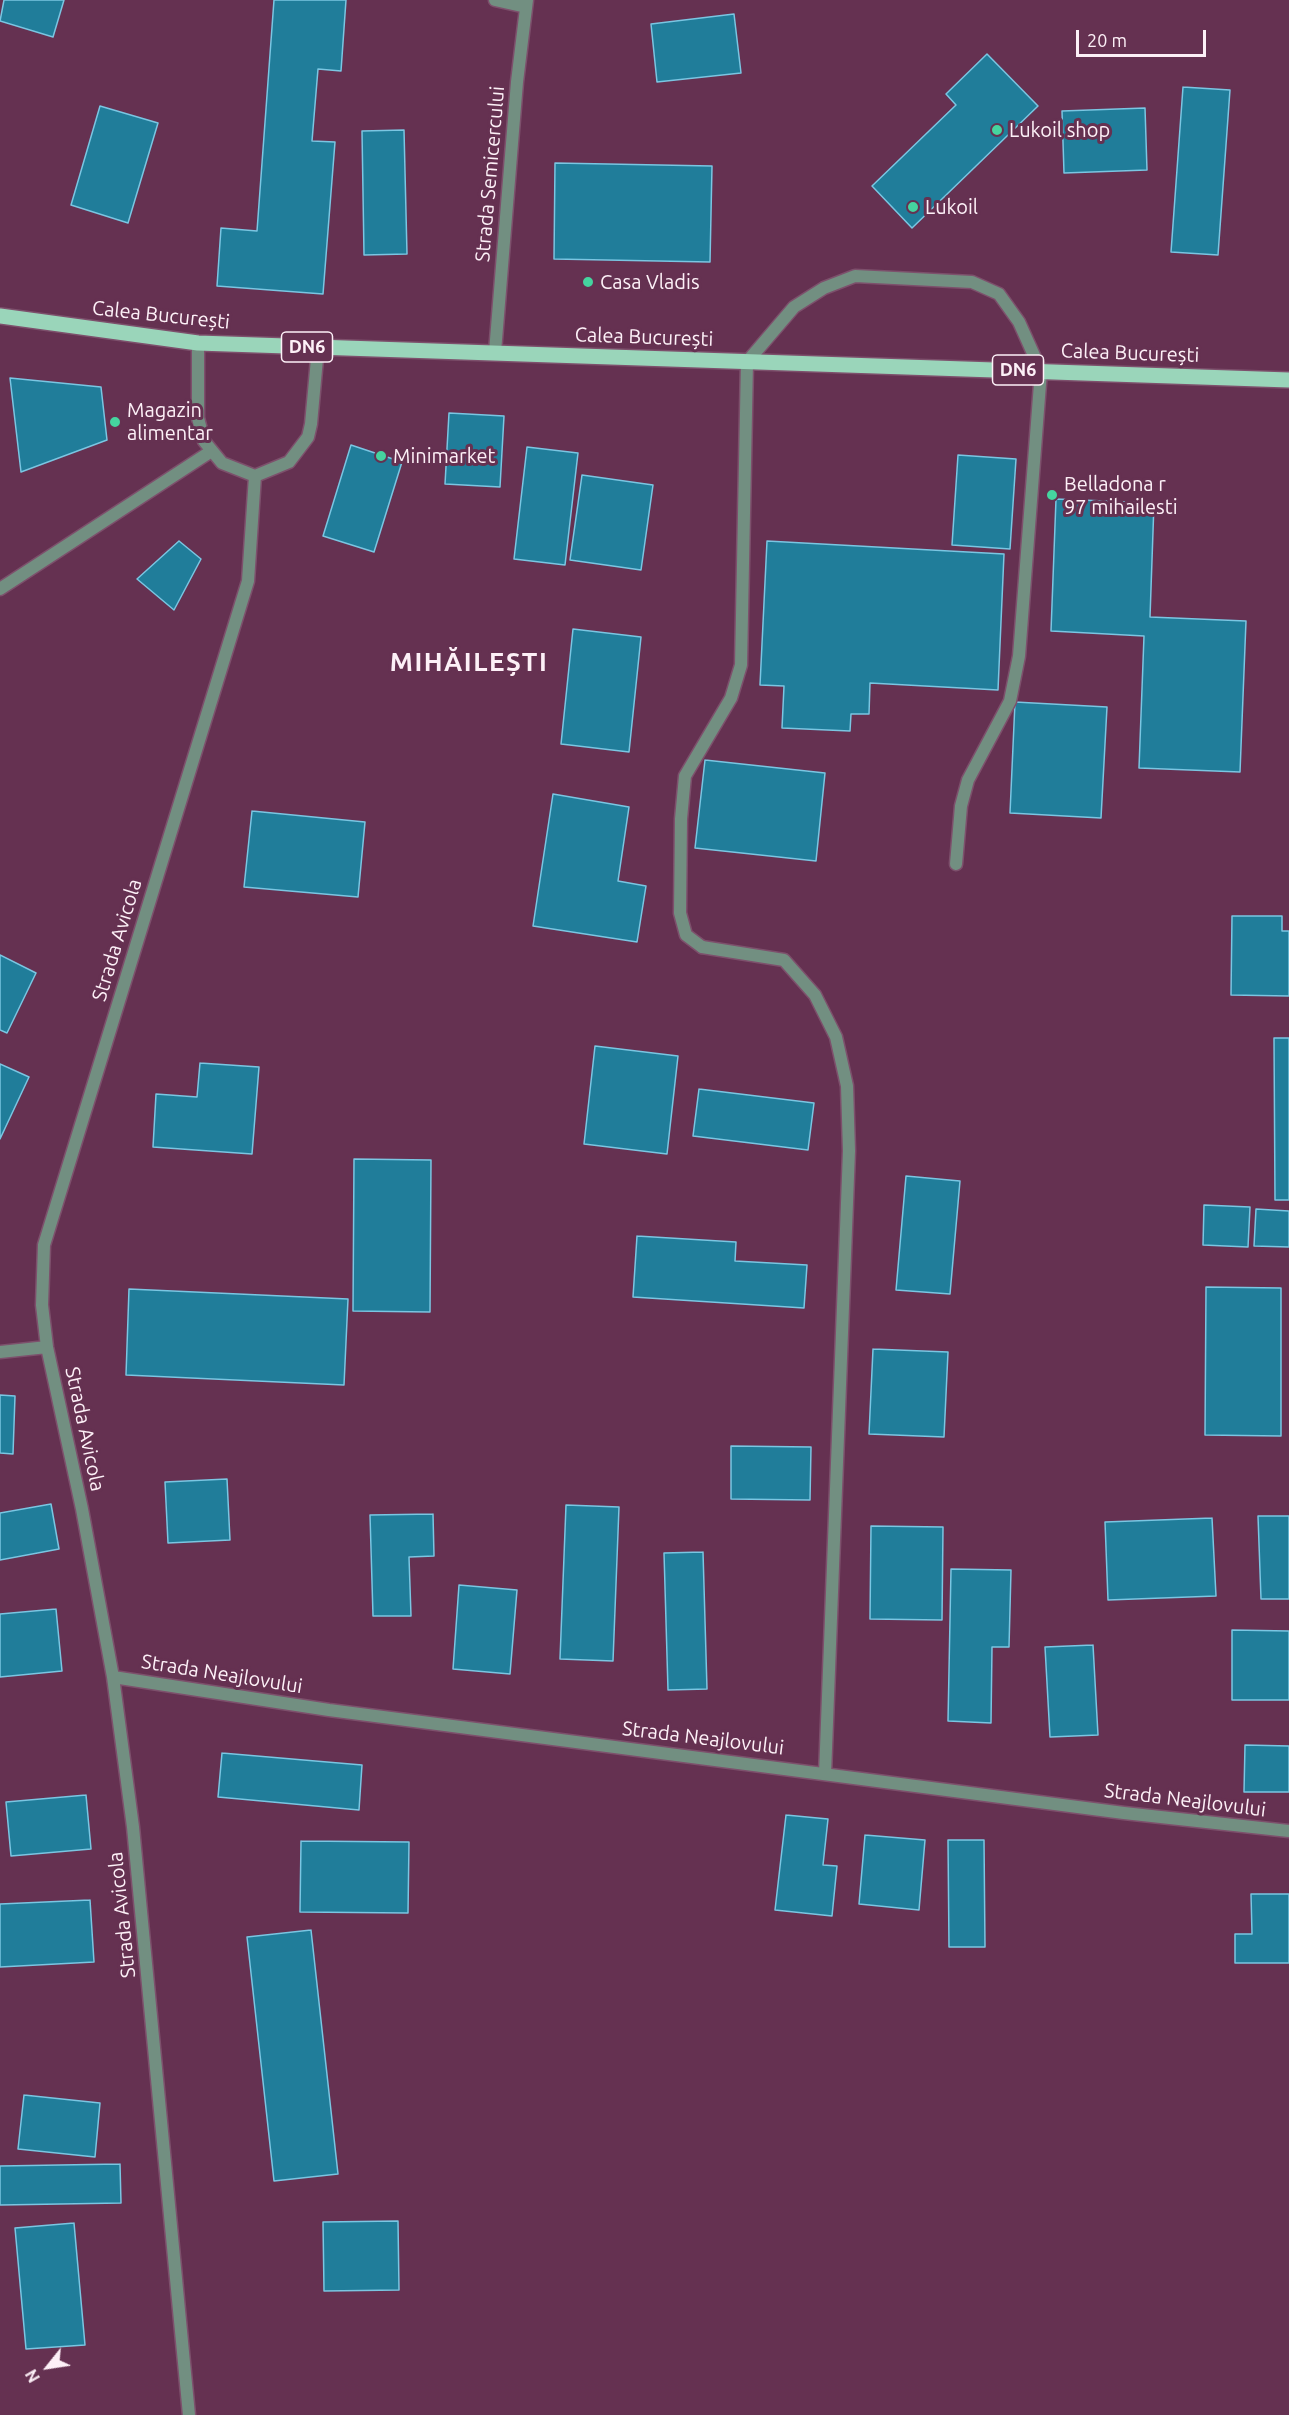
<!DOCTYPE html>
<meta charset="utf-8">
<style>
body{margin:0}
#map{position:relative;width:1289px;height:2415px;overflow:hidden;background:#653151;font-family:Ubuntu,sans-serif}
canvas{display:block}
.north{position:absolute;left:18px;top:2337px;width:60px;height:60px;-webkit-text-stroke:4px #653151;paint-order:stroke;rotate:240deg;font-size:16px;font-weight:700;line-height:24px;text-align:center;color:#fdf0f7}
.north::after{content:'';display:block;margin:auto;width:21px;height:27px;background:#fdf0f7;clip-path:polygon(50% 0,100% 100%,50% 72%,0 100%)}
.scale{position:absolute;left:1076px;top:30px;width:130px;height:27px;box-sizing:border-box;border:3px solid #fdf0f7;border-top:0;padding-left:8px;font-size:18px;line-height:21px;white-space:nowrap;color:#fdf0f7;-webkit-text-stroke:4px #653151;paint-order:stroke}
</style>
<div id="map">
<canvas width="1289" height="2415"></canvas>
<div class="north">N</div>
<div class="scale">20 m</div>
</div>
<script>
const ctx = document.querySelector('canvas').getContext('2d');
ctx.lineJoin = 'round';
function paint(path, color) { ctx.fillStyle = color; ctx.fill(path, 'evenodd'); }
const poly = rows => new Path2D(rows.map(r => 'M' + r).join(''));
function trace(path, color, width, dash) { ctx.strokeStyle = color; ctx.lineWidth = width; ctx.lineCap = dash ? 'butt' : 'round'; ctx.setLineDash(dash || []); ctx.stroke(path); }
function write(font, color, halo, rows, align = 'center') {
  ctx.font = font + ' Ubuntu,sans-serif'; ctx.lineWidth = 6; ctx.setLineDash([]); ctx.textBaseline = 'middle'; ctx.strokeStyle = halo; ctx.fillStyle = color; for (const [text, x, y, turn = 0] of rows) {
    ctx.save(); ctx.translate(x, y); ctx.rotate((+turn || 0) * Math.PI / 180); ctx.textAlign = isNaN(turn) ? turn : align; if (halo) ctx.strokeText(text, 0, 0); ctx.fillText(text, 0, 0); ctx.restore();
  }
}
const building = poly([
 [4,0,64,0,53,37,0,21,4,0],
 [274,0,346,0,341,71,318,69,312,141,335,142,323,294,217,286,221,228,257,231,274,0],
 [734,14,741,73,657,82,651,24,734,14],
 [987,54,1038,106,912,228,872,186,956,105,946,94,987,54],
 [1183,87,1230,90,1218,255,1171,252,1183,87],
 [100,106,158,123,128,223,71,205,100,106],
 [1145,108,1147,170,1064,173,1062,111,1145,108],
 [404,130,407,254,364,255,362,131,404,130],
 [555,163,712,166,710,262,554,259,555,163],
 [10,378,101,387,107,440,21,472,10,378],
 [449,413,504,416,500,487,445,484,449,413],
 [351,445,402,462,374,552,323,536,351,445],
 [527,447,578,453,565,565,514,559,527,447],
 [958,455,1016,459,1010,549,952,545,958,455],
 [582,475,653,485,641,570,570,560,582,475],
 [1056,499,1154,503,1150,617,1246,621,1240,772,1139,768,1144,636,1051,631,1056,499],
 [179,541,201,559,174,610,137,579,179,541],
 [767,541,1004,554,998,690,870,683,869,714,851,714,850,731,782,728,784,686,760,685,767,541],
 [573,629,641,637,629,752,561,744,573,629],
 [1015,702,1107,707,1101,818,1010,813,1015,702],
 [705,760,825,773,816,861,695,848,705,760],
 [553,794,629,807,618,881,646,886,637,942,533,926,553,794],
 [252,811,365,822,358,897,244,887,252,811],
 [1232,916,1282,916,1282,931,1289,931,1289,996,1231,995,1232,916],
 [0,955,36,973,7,1033,0,1030,0,955],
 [1274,1038,1289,1038,1289,1200,1275,1200,1274,1038],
 [595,1046,678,1056,667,1154,584,1144,595,1046],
 [200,1063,259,1067,252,1154,153,1147,156,1094,197,1097,200,1063],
 [0,1064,29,1077,0,1139,0,1064],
 [699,1089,814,1103,808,1150,693,1136,699,1089],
 [354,1159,431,1160,430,1312,353,1311,354,1159],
 [906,1176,960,1181,950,1294,896,1290,906,1176],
 [1204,1205,1250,1207,1248,1247,1203,1245,1204,1205],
 [1256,1209,1289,1211,1289,1247,1254,1246,1256,1209],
 [637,1236,736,1242,735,1261,807,1265,804,1308,633,1297,637,1236],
 [1206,1287,1281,1288,1281,1436,1205,1435,1206,1287],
 [129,1289,348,1299,344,1385,126,1375,129,1289],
 [873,1349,948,1352,944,1437,869,1434,873,1349],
 [0,1395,15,1396,13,1454,0,1453,0,1395],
 [731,1446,811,1447,810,1500,731,1499,731,1446],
 [227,1479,230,1540,168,1543,165,1482,227,1479],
 [51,1504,59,1549,0,1560,0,1513,51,1504],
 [566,1505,619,1507,613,1661,560,1659,566,1505],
 [433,1514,434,1556,409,1557,411,1616,373,1616,370,1515,433,1514],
 [1258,1516,1289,1516,1289,1599,1261,1599,1258,1516],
 [1212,1518,1216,1596,1108,1600,1105,1522,1212,1518],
 [871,1526,943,1527,942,1620,870,1619,871,1526],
 [703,1552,707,1689,668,1690,664,1553,703,1552],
 [951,1569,1011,1570,1009,1647,992,1647,991,1723,948,1721,951,1569],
 [459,1585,517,1590,510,1674,453,1669,459,1585],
 [56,1609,62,1671,0,1677,0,1614,56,1609],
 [1232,1630,1289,1631,1289,1700,1232,1700,1232,1630],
 [1093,1645,1098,1735,1050,1737,1045,1647,1093,1645],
 [1245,1745,1289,1746,1289,1792,1244,1792,1245,1745],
 [222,1753,362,1765,359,1810,218,1797,222,1753],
 [86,1795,91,1849,11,1856,6,1802,86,1795],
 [786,1815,828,1819,823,1865,837,1866,832,1916,775,1910,786,1815],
 [865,1835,925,1840,919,1910,859,1904,865,1835],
 [948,1840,984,1840,985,1947,949,1947,948,1840],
 [301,1841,409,1842,408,1913,300,1912,301,1841],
 [1251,1894,1289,1894,1289,1963,1235,1963,1235,1934,1252,1934,1251,1894],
 [90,1900,94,1962,0,1967,0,1904,90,1900],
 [311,1930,338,2174,274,2181,247,1937,311,1930],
 [24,2095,100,2103,95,2157,18,2149,24,2095],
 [120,2164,121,2203,0,2205,0,2166,120,2164],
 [398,2221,399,2290,324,2291,323,2222,398,2221],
 [74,2223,85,2345,26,2349,15,2228,74,2223]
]);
const lane = poly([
 [702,947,686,935,680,913,681,819,685,776,731,698,741,665,747,362,794,307,824,288,855,276,972,282,999,294,1019,322,1041,371,1019,656,1010,701,968,780,961,806,956,864]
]);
const street = poly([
 [495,0,526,7],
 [198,343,198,418,204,441,222,463,255,476,289,462,308,437,311,424,318,348],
 [495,352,517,82,527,0],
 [0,589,210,452],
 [702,947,784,960,815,995,836,1037,847,1086,849,1151,825,1774],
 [0,1352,47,1347],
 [113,1677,329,1710,1124,1813,1289,1831],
 [189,2415,133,1827,113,1677,82,1509,47,1347,42,1305,44,1245,248,581,255,476]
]);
const primary = poly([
 [0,316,198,343,1289,380]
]);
const markers = [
 [997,130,6,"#45d49f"],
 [913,207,6,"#45d49f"],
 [588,282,6,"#45d49f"],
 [115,422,6,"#45d49f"],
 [381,456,6,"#45d49f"],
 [1052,495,6,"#45d49f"]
];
const shields = [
 [307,347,51],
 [1018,370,51]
];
const shieldNames = [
 ["DN6",307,347],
 ["DN6",1018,370]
];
const poiNames = [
 ["Lukoil shop",1009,130],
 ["Lukoil",925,207],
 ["Casa Vladis",600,282],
 ["Magazin",127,410],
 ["alimentar",127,433],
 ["Minimarket",393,456],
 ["Belladona r",1064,484],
 ["97 mihailesti",1064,507]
];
const streetNames = [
 ["Strada Semicercului",490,174,-85],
 ["Calea București",161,315,6],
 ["Calea București",644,337,2],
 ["Calea București",1130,353,2],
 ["Strada Avicola",117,940,-73],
 ["Strada Avicola",85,1429,78],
 ["Strada Neajlovului",222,1674,9],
 ["Strada Neajlovului",703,1738,7],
 ["Strada Neajlovului",1185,1800,7],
 ["Strada Avicola",122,1915,-96]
];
const districtNames = [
 ["MIHĂILEȘTI",469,662]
];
paint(building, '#207d9a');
trace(building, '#7ac6e2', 1.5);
trace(lane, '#7d506c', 15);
trace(street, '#7d506c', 15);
trace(primary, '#7d506c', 18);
trace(lane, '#728f81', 12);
trace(street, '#728f81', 12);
trace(primary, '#9ad5ba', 15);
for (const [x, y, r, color] of markers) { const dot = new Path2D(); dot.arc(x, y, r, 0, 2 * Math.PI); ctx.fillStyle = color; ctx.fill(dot); trace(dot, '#653151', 2); }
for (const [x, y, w] of shields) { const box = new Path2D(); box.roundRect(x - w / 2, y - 15, w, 30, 4.5); ctx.fillStyle = '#653151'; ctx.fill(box); trace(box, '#fdf0f7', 1.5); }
write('bold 18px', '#fdf0f7', null, shieldNames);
write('20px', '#fdf0f7', '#653151', poiNames, 'left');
write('20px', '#fdf0f7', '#653151', streetNames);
ctx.letterSpacing = '1.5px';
write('bold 26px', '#fdf0f7', '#653151', districtNames);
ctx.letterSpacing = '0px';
</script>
